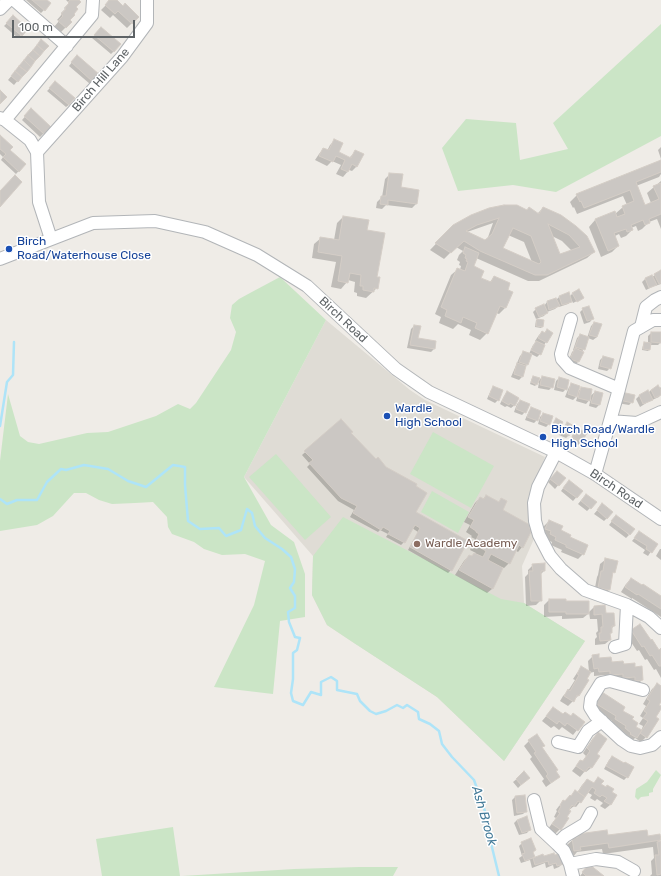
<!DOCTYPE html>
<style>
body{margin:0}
#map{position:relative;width:661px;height:876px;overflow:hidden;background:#efece7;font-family:Rubik,sans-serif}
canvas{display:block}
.scale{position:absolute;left:12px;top:20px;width:123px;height:18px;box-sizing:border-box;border:2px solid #5e6366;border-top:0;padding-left:5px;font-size:12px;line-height:14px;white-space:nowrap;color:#5e6366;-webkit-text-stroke:3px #fff;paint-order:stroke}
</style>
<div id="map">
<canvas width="661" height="876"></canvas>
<div class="scale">100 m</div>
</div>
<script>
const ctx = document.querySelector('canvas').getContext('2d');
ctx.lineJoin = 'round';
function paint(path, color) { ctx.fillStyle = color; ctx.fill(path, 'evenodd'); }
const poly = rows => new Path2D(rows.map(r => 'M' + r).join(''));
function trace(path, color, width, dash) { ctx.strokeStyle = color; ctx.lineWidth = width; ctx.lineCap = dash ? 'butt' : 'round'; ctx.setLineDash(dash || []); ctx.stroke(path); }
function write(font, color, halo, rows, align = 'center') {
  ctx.font = font + ' Rubik,sans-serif'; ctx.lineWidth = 3; ctx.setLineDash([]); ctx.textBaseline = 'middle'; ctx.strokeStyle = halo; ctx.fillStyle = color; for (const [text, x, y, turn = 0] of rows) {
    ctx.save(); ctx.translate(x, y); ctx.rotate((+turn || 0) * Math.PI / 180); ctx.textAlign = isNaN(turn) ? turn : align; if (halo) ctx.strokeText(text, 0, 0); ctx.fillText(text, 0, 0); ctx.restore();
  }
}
const education = poly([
 [326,320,410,390,425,400,545,457,528,498,537,532,522,566,524,603,585,641,504,761,437,697,354,643,327,625,312,595,313,556,244,477]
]);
const green = poly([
 [661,24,661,136,556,192,513,185,458,191,442,148,466,119,516,123,520,160,568,149,553,123],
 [280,277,326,320,244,477,271,525,294,542,305,574,305,617,280,621,273,694,214,687,254,605,265,561,245,554,222,555,204,549,194,542,172,534,168,527,167,517,153,502,135,503,112,504,99,500,86,493,74,493,53,516,37,525,0,531,0,461,8,394,20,436,28,442,39,444,87,433,108,432,156,416,178,404,190,409,196,403,231,350,236,332,230,318,232,305,239,299,250,293],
 [433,432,494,466,471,508,410,474],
 [276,454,331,517,305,540,249,477],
 [432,491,469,512,458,533,421,512],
 [343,517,501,599,524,603,585,641,504,761,437,697,354,643,327,625,312,595,313,556],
 [656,770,661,775,653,789,653,792,649,793,649,796,641,797,638,800,635,797,636,789,647,782],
 [173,827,180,876,102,876,96,839],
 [359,867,398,867,393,876,182,876,294,869]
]);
const shadow = poly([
 [26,0,46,0,44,10,41,13],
 [66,0,78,0,69,20,71,22,61,32,54,27,59,21,57,20,62,14,61,13,65,9,64,8,69,3],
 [111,0,116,0,123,7,138,17,127,28,113,15,110,18,101,10],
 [13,17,27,29,18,38,4,26],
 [98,31,114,51,111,54,92,38],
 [38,44,47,46,14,85,8,80],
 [77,56,98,75,90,84,69,66],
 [56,82,69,105,66,107,47,91],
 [31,110,50,127,40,137,22,120],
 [0,136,9,150,25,164,16,174,1,160,3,157,0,154],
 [335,140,337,153,349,158,355,152,357,166,352,171,349,170,343,177,336,174,341,165,332,161,327,166,315,160,319,154,323,149,327,151,330,145],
 [661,147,661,159,658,150],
 [661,161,661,174,659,177,636,186,645,206,651,203,647,193,661,181,661,229,657,219,649,222,642,229,638,231,636,226,631,228,632,230,626,236,621,238,619,234,615,236,618,246,612,252,601,257,589,227,595,220,614,213,615,214,623,207,627,205,623,196,577,214,574,207,573,208,570,202,577,195],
 [390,174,400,188,417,203,412,208,386,205,382,209,376,208,377,202,382,197,385,179],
 [543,208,594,252,587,258,539,281,528,281,476,258,472,267,480,279,489,283,494,277,506,290,512,292,505,308,499,314,496,313,487,333,480,340,469,335,471,330,458,324,453,329,439,323,441,317,435,314,451,275,458,269,460,270,461,266,459,265,460,262,457,260,459,255,463,251,456,247,444,259,430,250,453,226,527,211,537,214],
 [493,223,487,240,485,241,467,232],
 [508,235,524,242,532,262,502,248],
 [552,236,562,241,572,251,560,256],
 [343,217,366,230,377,288,366,298,357,296,357,293,354,292,355,282,348,280,347,282,341,289,331,287,336,262,312,258,314,244,321,238,334,240,337,223],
 [661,272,661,284,655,286,655,285,652,287,646,290,642,282,645,279,652,276,652,277,655,275],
 [572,294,583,298,581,300,581,299,573,303,572,301,568,304,559,307,558,306,555,309,547,312,544,316,536,319,533,312,536,309,544,306,547,302,556,299,556,300,559,297,569,297],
 [583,309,593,318,590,322,584,324,580,312],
 [536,320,543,321,542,327,541,328,535,327],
 [594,323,600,325,597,337,593,340,588,338,578,362,575,365,568,362,572,352,574,350,573,350,577,338,580,335,587,338,591,326],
 [414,326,417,339,434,349,431,352,407,348,411,329],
 [547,330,552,333,544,345,540,354,537,357,531,354,527,365,525,367,522,377,519,380,511,377,520,356,523,353,529,354,533,345,537,342,535,341,539,335,542,332,544,333],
 [651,333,661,333,661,342,658,345,649,345,649,350,648,351,642,350,643,345,644,343,648,344,648,336],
 [603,357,610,368,607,371,598,369,600,360],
 [542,377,552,387,549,390,538,388,539,382,535,386,530,384,532,378,537,383],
 [559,378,566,389,563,392,554,390,556,381],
 [572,384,577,392,582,388,589,397,595,392,602,394,599,405,596,408,589,406,591,398,586,404,576,401,578,395,573,400,565,397,569,387],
 [494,387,498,400,495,403,487,399,491,390],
 [661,387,661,394,659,397,652,400,652,399,648,402,640,407,636,399,639,396,648,392,648,393,651,390,659,389],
 [507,392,515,405,511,408,507,406,505,407,500,404,504,396],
 [634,395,632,402,629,405,617,403],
 [520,401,525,412,522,415,514,412,517,404],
 [532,408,537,420,534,423,525,420,529,411],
 [543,414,549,424,546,427,538,424,540,417],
 [556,419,562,422,557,430,551,427],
 [341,420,350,433,376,461,414,487,415,513,451,570,448,573,408,550,418,532,412,528,404,542,401,545,386,537,388,534,380,530,378,532,350,517,354,510,338,501,307,467,310,464,302,455],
 [567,424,569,435,566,438,559,435,564,427],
 [577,429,585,433,581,442,578,445,570,441,574,432],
 [554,475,564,478,555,489,548,482],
 [566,484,582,491,573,501,561,491],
 [486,496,498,503,501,500,501,511,522,547,518,552,515,550,509,563,504,568,502,567,492,589,487,593,455,575,464,561,469,556,471,557,476,553,470,550,475,539,471,537,472,536,466,532,470,525,464,522,475,503,480,498,483,499],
 [583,498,590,508,587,511,578,504],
 [599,508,607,518,604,521,594,514],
 [613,520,629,535,626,538,609,525],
 [549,521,568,538,583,554,578,559,561,552,562,550,551,545,552,542,545,539,547,536,541,534,544,526],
 [636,536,656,544,648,556,643,553,645,550,632,541],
 [660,549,661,549,661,560,656,556],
 [605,560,614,572,611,575,609,590,604,594,594,593,597,577,598,575,600,564],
 [533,565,544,571,540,575,541,600,536,605,526,606,525,577,528,574,528,570],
 [631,579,661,597,661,617,632,598,632,599,621,592,626,584],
 [549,600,565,600,565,602,588,614,583,618,562,619,562,616,544,617,544,605],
 [594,607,605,614,614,626,611,629,611,633,609,635,610,640,605,644,595,645,595,639,597,637,596,633,598,631,597,619,590,619,589,612],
 [632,631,659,651,661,650,661,678,656,669,654,670,647,659,645,660,639,650,637,651,627,636],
 [593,656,598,659,611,663,634,668,642,680,637,685,606,679,605,675,594,676,594,672,589,673,585,679,587,680,578,696,568,706,560,701,563,696,568,691,575,680,573,679,577,673,582,668,589,672,588,661],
 [657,685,659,686,661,685,661,700,654,717,658,720,646,737,641,742,635,738,631,742,621,734,622,731,611,724,612,721,591,708,597,698,621,711,631,720,635,727,641,731,643,726,639,724,643,718,640,716,646,706,643,704,652,689],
 [553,708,563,715,577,730,573,735,562,727,559,730,554,726,551,728,542,721],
 [598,734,596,754,591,768,586,772,585,771,580,777,572,771,580,761,582,762,586,756,583,753,593,738],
 [529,741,543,746,541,748,558,777,554,781,546,787,542,781,544,779,530,759,532,757,524,746],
 [612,757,624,764,627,777,624,780,604,769,609,760],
 [524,773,525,781,518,788,513,782],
 [598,778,600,785,616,796,610,805,605,809,600,806,603,803,597,799,595,801,590,798,592,795,587,792,580,802,576,807,574,806,568,811,560,829,555,834,548,829,556,818,554,817,557,811,556,810,559,806,570,796,571,796,577,793,582,785,587,780,593,784],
 [524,796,526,811,523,814,514,816,512,800,515,797],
 [517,820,530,829,527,833,519,835,514,823],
 [578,835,647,837,660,840,657,843,661,842,661,876,650,876,652,874,651,861,654,858,653,847,603,854,602,849,577,852,573,857,566,846],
 [522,843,535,850,532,853,534,858,562,864,559,867,554,869,553,865,546,868,545,863,532,868,530,860,521,863,519,858,522,856,519,846],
 [585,870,602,876,580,876]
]);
const stream = poly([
 [0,426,7,382,13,375,14,342],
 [0,499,7,504,17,500,37,500,47,482,61,469,66,470,84,465,108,469,128,481,146,487,173,465,185,467,185,485,188,521,200,529,219,528,226,536,241,530,247,509,252,513,255,526,265,538,282,549,291,557,295,569,294,582,290,588,295,596,295,608,288,612,289,622,295,637,300,638,297,650,293,653,293,679,291,693,293,701,303,705,311,692,321,695,321,682,331,677,337,681,337,690,357,694,360,701,370,711,376,714,386,711,397,705,403,708,407,705,418,712,419,719,430,724,439,731,442,744,452,757,474,780,487,817,489,835,499,876]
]);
const building = poly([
 [32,0,47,0,51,3,45,11,32,0],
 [70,0,79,0,81,2,76,7,78,9,74,14,75,15,70,20,72,22,66,28,58,21,63,16,61,14,66,9,65,8,69,3,68,2,70,0],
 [109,0,117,0,123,6,125,3,139,17,132,24,118,11,115,14,105,5,109,0],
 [13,15,28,29,22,36,6,23,13,15],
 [101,27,121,44,114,52,94,35,101,27],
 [41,39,49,46,44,51,37,45,41,39],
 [37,45,44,51,40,56,33,50,37,45],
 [33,50,40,56,35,61,28,55,33,50],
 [28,55,35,61,31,67,24,60,28,55],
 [77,55,100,75,93,82,71,62,77,55],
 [24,60,31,67,27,72,19,66,24,60],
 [19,66,27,72,22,77,15,71,19,66],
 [15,71,22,77,18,82,11,76,15,71],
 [55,81,75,98,69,105,49,88,55,81],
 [0,90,7,97,0,104,0,90],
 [31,108,51,127,44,134,24,116,31,108],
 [0,135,13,147,10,150,26,164,19,172,3,157,6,154,0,149,0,135],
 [334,139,343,143,339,152,351,158,355,150,364,154,357,167,352,164,348,172,341,169,345,160,336,156,333,162,319,156,323,148,329,150,334,139],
 [661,160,661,172,636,182,645,205,659,199,653,186,661,183,661,214,649,219,650,223,645,225,643,220,631,225,633,230,627,232,626,229,614,233,619,246,608,251,595,219,615,211,617,217,625,214,622,206,634,201,630,190,584,208,581,201,580,202,576,194,661,160],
 [389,173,403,174,401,187,419,190,417,204,388,200,388,205,380,204,381,196,386,196,389,173],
 [15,175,22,182,0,207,0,191,15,175],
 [504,205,517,205,527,210,529,207,539,214,543,207,561,215,576,226,587,236,595,252,547,275,535,275,480,251,464,241,451,253,435,243,453,225,471,215,489,208,504,205],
 [499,218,492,234,485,240,466,231,477,225,499,218],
 [548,224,569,235,580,247,560,254,548,224],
 [513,228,531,236,541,262,539,264,503,248,513,228],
 [343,216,369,220,367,230,385,233,377,277,380,277,378,289,374,288,374,292,363,290,363,286,360,286,361,275,350,273,348,283,338,281,342,256,318,252,320,237,339,240,343,216],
 [465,247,479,253,474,266,484,271,481,278,491,282,494,276,510,283,508,290,513,292,506,308,500,306,488,334,475,328,477,323,463,317,461,323,445,316,447,310,441,307,457,268,465,271,468,262,466,261,467,259,465,258,466,255,463,253,465,247],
 [661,270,661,283,659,284,654,274,661,270],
 [652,275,657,285,649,288,645,278,652,275],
 [579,289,584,298,577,302,572,293,579,289],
 [569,292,572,302,562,305,559,296,569,292],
 [556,298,560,306,549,310,547,301,556,298],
 [544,304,548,313,539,317,535,308,544,304],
 [589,306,594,319,587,321,582,308,589,306],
 [537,319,544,320,543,327,536,326,537,319],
 [594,322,602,324,597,337,589,335,594,322],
 [414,325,421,326,418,338,436,341,435,349,410,345,414,325],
 [547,329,553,333,547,343,538,338,542,331,545,333,547,329],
 [651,332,661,332,661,343,651,342,651,332],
 [580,334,589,337,585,350,575,347,580,334],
 [536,341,545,345,541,355,531,350,536,341],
 [644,342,651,343,650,350,643,349,644,342],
 [575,348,584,352,579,362,570,359,575,348],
 [523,351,532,354,528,365,519,362,523,351],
 [603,356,614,359,611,369,600,366,603,356],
 [517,363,526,366,523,377,514,374,517,363],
 [533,376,540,378,537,385,531,382,533,376],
 [542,376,555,379,553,388,540,385,542,376],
 [559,377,569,380,567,390,557,387,559,377],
 [571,383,580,386,577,397,568,394,571,383],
 [658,385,661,390,661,395,655,398,651,390,658,385],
 [493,386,503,390,499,401,489,396,493,386],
 [581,387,592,389,590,401,578,398,581,387],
 [648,390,653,400,643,404,639,395,648,390],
 [507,391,519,398,515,406,510,403,509,405,502,401,507,391],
 [595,391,603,393,600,405,591,403,595,391],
 [621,392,635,395,633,403,619,400,621,392],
 [520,400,530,404,526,413,516,409,520,400],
 [531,407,541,411,538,421,527,417,531,407],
 [543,413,553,416,550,425,540,421,543,413],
 [556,418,563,422,559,429,552,426,556,418],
 [341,419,353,432,351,433,376,459,378,457,386,467,417,484,416,486,427,493,416,512,468,541,452,571,410,547,420,528,415,525,405,543,388,534,390,531,383,527,381,530,353,513,357,506,341,498,309,463,313,460,304,451,341,419],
 [567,422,574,426,569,436,562,432,567,422],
 [577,428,587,433,582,442,572,437,577,428],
 [557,471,566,478,559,486,550,479,557,471],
 [569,480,583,491,577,498,563,488,569,480],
 [586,494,597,502,591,509,581,501,586,494],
 [486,495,499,502,501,498,507,501,503,510,530,525,529,528,532,530,523,548,519,545,510,564,491,554,488,560,503,568,493,589,459,570,469,555,472,556,474,553,483,557,486,551,474,544,479,534,476,532,476,531,470,527,474,520,468,517,480,497,484,499,486,495],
 [602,503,613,512,607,519,597,510,602,503],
 [616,515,635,529,630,535,611,521,616,515],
 [549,520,563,526,561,530,571,535,570,537,588,545,584,555,566,547,566,545,555,540,556,537,550,534,551,531,545,529,549,520],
 [639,531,658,544,652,553,646,549,647,546,634,538,639,531],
 [605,558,618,561,615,573,613,572,610,590,598,588,601,571,603,571,605,558],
 [545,563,545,571,541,571,542,601,531,601,529,571,533,571,532,564,545,563],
 [631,578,642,585,643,584,661,596,661,609,638,594,637,595,625,587,631,578],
 [549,599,566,599,566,601,589,601,589,614,566,614,566,612,549,612,549,599],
 [605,605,606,613,614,613,615,626,612,626,612,633,610,633,611,640,600,641,599,633,601,633,601,627,603,627,602,614,594,615,594,606,605,605],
 [640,624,651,640,652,639,659,650,661,648,661,666,659,666,652,655,650,656,644,646,642,647,631,630,640,624],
 [599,654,599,658,611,657,612,662,623,661,624,664,635,663,635,667,642,666,643,680,635,681,635,677,623,678,623,674,610,675,610,671,599,672,598,668,594,669,592,655,599,654],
 [581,666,591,672,587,679,589,680,579,696,577,695,574,702,564,696,568,689,570,691,579,675,577,674,581,666],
 [657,683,661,686,661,685,661,702,659,705,661,706,661,709,656,717,659,719,647,738,640,733,648,721,643,718,647,713,644,711,650,701,647,699,657,683],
 [602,692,625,707,623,711,634,717,632,719,638,723,636,727,642,730,637,738,630,734,631,733,625,728,626,726,615,719,616,716,595,703,602,692],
 [553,707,563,714,565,712,571,716,573,713,585,722,578,731,567,723,565,726,559,721,557,724,546,716,553,707],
 [598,732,607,739,597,754,600,756,592,768,589,767,585,772,576,766,580,760,583,761,590,751,587,748,598,732],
 [537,734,545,746,542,747,558,770,556,771,560,777,551,783,546,776,548,774,534,753,536,752,528,740,537,734],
 [612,756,624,763,625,762,634,767,628,778,606,766,612,756],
 [524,771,530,778,521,785,516,779,524,771],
 [598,777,604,781,601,784,606,787,607,785,614,789,612,792,617,795,611,805,604,801,607,798,602,795,600,797,594,793,596,790,592,787,585,797,578,792,587,779,594,783,598,777],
 [575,790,585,797,581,803,578,801,574,807,572,805,569,810,571,811,567,817,569,818,561,830,552,824,560,813,558,812,561,806,560,805,563,800,565,801,570,795,571,796,575,790],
 [525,795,527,812,517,813,515,796,525,795],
 [527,816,531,830,522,833,517,820,527,816],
 [607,830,608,835,647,830,648,836,660,834,661,840,609,848,608,843,580,847,581,850,574,851,572,838,578,837,578,834,607,830],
 [531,838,536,850,533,852,535,857,525,861,522,854,525,853,521,842,531,838],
 [661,841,661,874,657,875,655,855,659,855,657,842,661,841],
 [554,853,555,855,560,853,564,864,557,866,556,863,549,865,548,861,535,865,533,858,543,854,544,856,554,853],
 [589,864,604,876,586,876,582,872,589,864]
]);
const minor = poly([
 [14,0,67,46],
 [0,9,9,0],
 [0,118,5,120,30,140,37,152,39,202,51,239],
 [5,120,92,15,93,0],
 [37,152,122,57,147,23,147,0],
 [0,259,93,223,155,221,205,232,257,255,307,286,396,369,429,392,556,452,595,474,661,519],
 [571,319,561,354,562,359,570,368,619,389],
 [641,327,646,307,655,300,661,297],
 [610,421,637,423,661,412],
 [556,452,538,487,534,503,535,521,539,535,550,556,561,569,585,590,627,605,649,617,661,628],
 [595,474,619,389,634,331,653,320,661,320],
 [615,647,625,644,627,605],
 [643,690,610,681,601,683,591,699,590,707,595,715,622,740,631,746,640,748,652,745,661,737],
 [558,742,578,747,588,731,602,721],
 [534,800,541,829,557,844],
 [570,864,596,859,618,862,634,871],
 [573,876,570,864,564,851,557,844,565,836,585,824,591,813]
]);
const markers = [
 [9,249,4,"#1a4fb4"],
 [387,416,4,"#1a4fb4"],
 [543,437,4,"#1a4fb4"],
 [417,544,4,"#8d6e63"]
];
const streetNames = [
 ["Birch Hill Lane",101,80,-49],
 ["Birch Road",343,320,43],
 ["Birch Road",616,489,34]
];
const transitNames = [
 ["Birch",17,242],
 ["Road/Waterhouse Close",17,256],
 ["Wardle",395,409],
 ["High School",395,423],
 ["Birch Road/Wardle",551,430],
 ["High School",551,444]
];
const educationNames = [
 ["Wardle Academy",425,544]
];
const waterNames = [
 ["Ash Brook",484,816,74]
];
paint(education, '#dfdcd5');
paint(green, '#cbe5c6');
paint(shadow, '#0003');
trace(stream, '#aee4f8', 2.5);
paint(building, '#cbc7c3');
trace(building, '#d4cdc6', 1);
trace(minor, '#b2b5b8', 14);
trace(minor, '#fff', 12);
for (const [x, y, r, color] of markers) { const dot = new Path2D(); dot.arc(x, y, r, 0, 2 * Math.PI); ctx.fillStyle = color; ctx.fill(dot); trace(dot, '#fff', 1.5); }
write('12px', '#5e6366', '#fff', streetNames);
write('12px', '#164399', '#fff', transitNames, 'left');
write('12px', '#785e54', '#fff', educationNames, 'left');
write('italic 13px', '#447b99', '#fff', waterNames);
</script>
